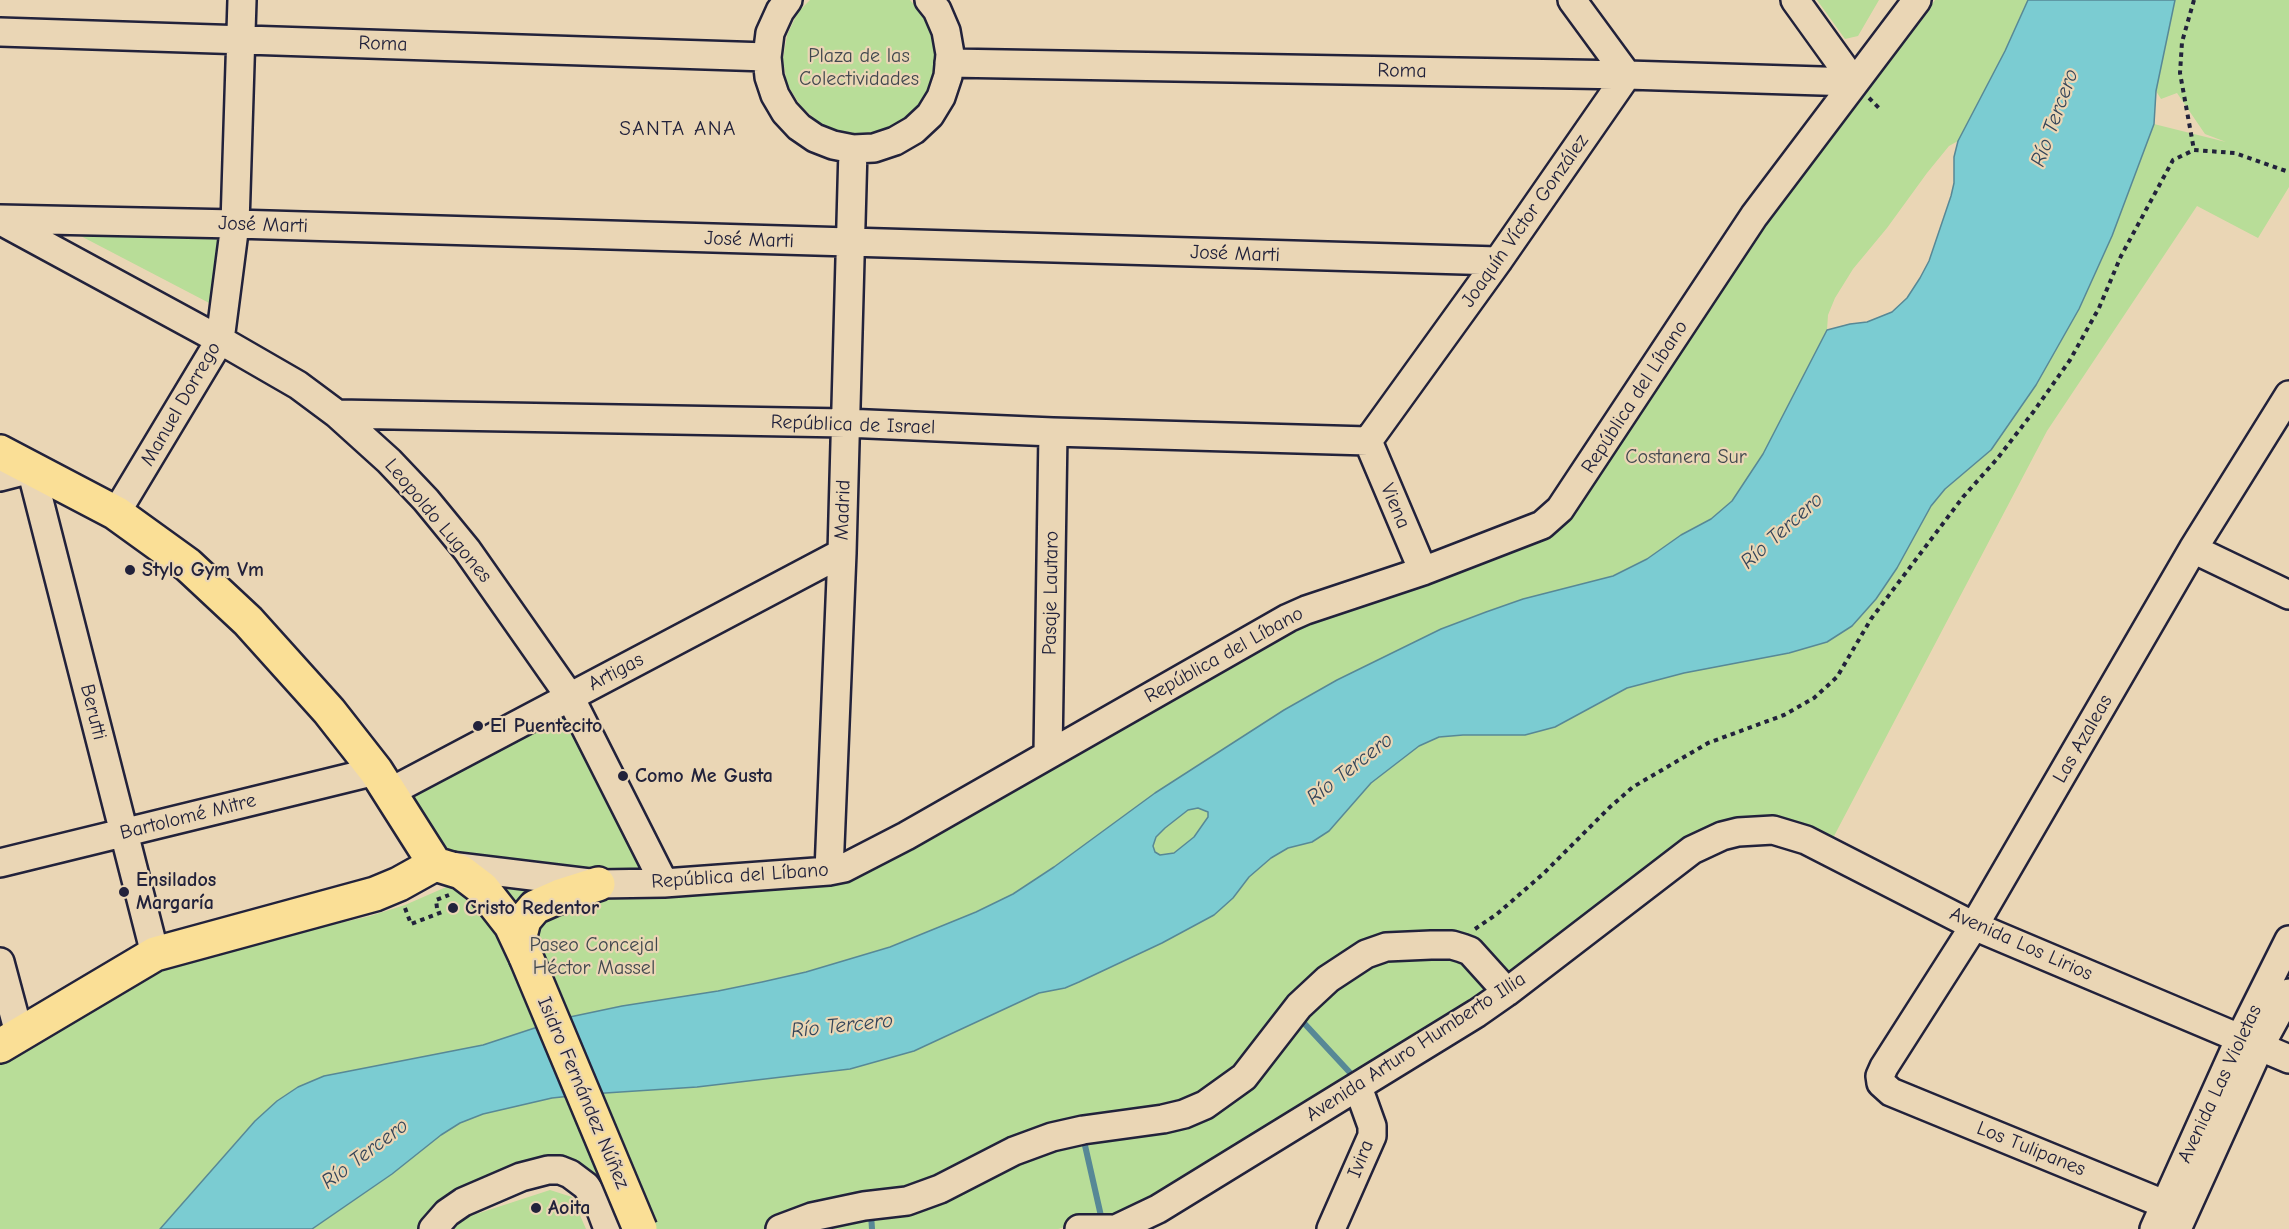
<!DOCTYPE html>
<meta charset="utf-8">
<style>
body{margin:0}
canvas{display:block;background:#ead6b5}
</style>
<canvas width="2289" height="1229"></canvas>
<script>
const ctx = document.querySelector('canvas').getContext('2d');
ctx.lineJoin = 'round';
function paint(path, color) { ctx.fillStyle = color; ctx.fill(path, 'evenodd'); }
const poly = rows => new Path2D(rows.map(r => 'M' + r).join(''));
function trace(path, color, width, dash) { ctx.strokeStyle = color; ctx.lineWidth = width; ctx.lineCap = dash ? 'butt' : 'round'; ctx.setLineDash(dash || []); ctx.stroke(path); }
function write(font, color, halo, rows, align = 'center') {
  ctx.font = font + ' "Comic Neue",sans-serif'; ctx.lineWidth = 4.5; ctx.setLineDash([]); ctx.textBaseline = 'middle'; ctx.strokeStyle = halo; ctx.fillStyle = color; for (const [text, x, y, turn = 0] of rows) {
    ctx.save(); ctx.translate(x, y); ctx.rotate((+turn || 0) * Math.PI / 180); ctx.textAlign = isNaN(turn) ? turn : align; if (halo) ctx.strokeText(text, 0, 0); ctx.fillText(text, 0, 0); ctx.restore();
  }
}
const green = poly([
 [810,0,910,0,924,17,933,38,936,61,931,84,920,104,903,120,883,130,860,134,837,131,817,121,800,105,787,84,783,59,787,35,798,12],
 [1817,0,1879,0,1858,36,1845,39],
 [1935,0,2028,0,2005,51,1958,141,1949,146,1927,173,1887,228,1853,269,1835,298,1828,315,1827,330,1763,454,1732,501,1711,519,1681,535,1647,559,1613,576,1523,599,1486,612,1441,629,1337,680,1155,793,1054,867,1013,894,976,912,890,947,806,972,718,991,622,1006,565,1018,532,939,545,918,592,900,820,886,857,877,1051,764,1295,627,1427,581,1557,531,1572,513,1762,228],
 [2175,0,2289,0,2289,187,2258,238,2197,206,2047,431,1833,838,1816,831,1764,818,1143,1205,1058,1229,614,1229,574,1169,426,1229,312,1229,392,1174,441,1135,460,1122,483,1114,552,1098,590,1094,697,1087,850,1069,914,1051,1039,993,1065,988,1079,982,1162,943,1233,898,1249,877,1271,858,1288,848,1312,842,1329,831,1371,783,1419,746,1439,737,1463,735,1525,735,1555,727,1626,688,1684,673,1789,653,1827,642,1852,626,1876,599,1897,568,1931,506,1945,489,1991,450,2036,385,2079,309,2112,236,2154,124,2226,142,2205,134,2177,93,2161,99,2156,91],
 [73,232,218,233,213,305],
 [566,713,644,866,642,869,569,868,443,851,414,800,414,792],
 [1198,808,1208,812,1208,817,1194,837,1184,847,1174,853,1160,855,1154,852,1153,846,1156,837,1165,828,1188,810],
 [490,881,537,886,517,921],
 [453,884,480,901,546,1025,483,1045,324,1076,298,1087,277,1101,255,1121,160,1229,0,1229,0,1058,163,964,370,916,405,905],
 [550,1190,572,1197,586,1229,452,1229,461,1219]
]);
const water = poly([
 [2028,0,2175,0,2156,91,2154,124,2112,236,2079,309,2036,385,1991,450,1945,489,1931,506,1897,568,1876,599,1852,626,1827,642,1789,653,1684,673,1627,688,1555,727,1525,735,1463,735,1439,737,1419,746,1371,783,1329,831,1312,842,1288,848,1271,858,1249,877,1233,898,1214,915,1162,943,1079,982,1065,988,1039,993,914,1051,850,1069,697,1087,590,1094,552,1098,483,1114,460,1123,441,1135,392,1174,312,1229,160,1229,255,1121,277,1101,298,1087,324,1076,483,1045,565,1018,622,1006,718,991,762,982,806,972,890,947,976,912,1013,894,1054,867,1155,793,1284,710,1337,680,1441,629,1486,612,1523,599,1613,576,1647,559,1681,535,1711,519,1732,501,1763,454,1827,330,1850,324,1867,322,1892,312,1907,298,1920,278,1929,261,1951,196,1954,183,1954,157,1958,141,2005,51,2028,0],
 [1198,808,1208,812,1208,817,1194,837,1174,853,1160,855,1155,852,1153,846,1156,837,1165,828,1188,810,1198,808]
]);
const stream = poly([
 [1303,1022,1354,1077],
 [1084,1141,1101,1216],
 [871,1214,872,1229]
]);
const path = poly([
 [2194,0,2182,42,2180,73,2194,150],
 [1869,98,1879,108],
 [405,908,411,924,442,912],
 [437,908,436,900,449,895],
 [1475,929,1497,914,1543,874,1610,807,1633,787,1708,743,1784,715,1814,698,1837,677,1871,619,1963,497,1997,459,2034,411,2070,360,2099,308,2121,256,2173,160,2194,150,2235,153,2289,172]
]);
const minor = poly([
 [788,0,780,11,770,33,767,57,769,77,775,95,785,112,799,127,815,138,833,145,853,149,874,148,895,141,914,130,930,115,941,97,948,76,950,54,946,31,937,10,929,0],
 [1572,0,1627,75],
 [1795,0,1854,82],
 [0,32,767,57],
 [949,63,1627,75,1854,82],
 [0,219,235,224,1498,261],
 [1,221,220,340,298,385,337,414,389,461,426,500,467,550,570,697,664,883],
 [337,414,845,423,1053,432,1368,441],
 [1368,441,1498,261,1627,75],
 [1368,441,1423,571],
 [0,477,31,469,155,954],
 [116,513,220,340,235,224,242,0],
 [2193,549,2289,595],
 [1048,753,1053,432],
 [390,792,842,553],
 [0,863,376,771],
 [450,866,598,884,664,883,829,871,844,868,906,836,1288,618,1306,610,1423,571,1542,525,1560,509,1754,216,1917,0],
 [829,871,842,553,853,149],
 [0,962,19,1033],
 [2184,1209,2164,1204,1891,1092,1881,1083,1880,1076,1884,1067,1974,926,2193,549,2289,395],
 [433,1229,447,1213,463,1202,521,1177,548,1170,560,1170,570,1174,586,1186,599,1205,608,1229],
 [780,1229,812,1217,864,1206,907,1201,940,1189,1014,1151,1052,1137,1083,1130,1163,1119,1184,1114,1205,1105,1244,1077,1299,1006,1328,979,1366,954,1386,947,1431,945,1452,945,1462,948,1470,951,1507,992],
 [1079,1229,1111,1229],
 [1116,1229,1158,1209,1477,1013,1507,992,1692,850,1722,836,1738,832,1773,830,1806,840,1974,926,2289,1059],
 [1331,1229,1372,1136,1372,1126,1358,1087],
 [2154,1229,2240,1038,2289,940],
 [2177,1229,2260,1046,2289,993]
]);
const major = poly([
 [0,452,116,513,188,565,248,621,329,711,376,771,435,864],
 [435,864,461,872,482,888,511,925,526,957],
 [519,940,524,920,535,907,560,896,598,884],
 [0,1046,155,954,375,894,399,884,435,864]
]);
const majorBridge = poly([
 [526,957,640,1229]
]);
const markers = [
 [130,570,6,"#22223b"],
 [478,726,6,"#22223b"],
 [623,776,6,"#22223b"],
 [124,892,6,"#22223b"],
 [453,908,6,"#22223b"],
 [536,1208,6,"#22223b"]
];
const streetNames = [
 ["Roma",383,44,2],
 ["Roma",1402,71,1],
 ["Joaquín Víctor González",1525,221,-55],
 ["José Marti",263,225,2],
 ["José Marti",749,240,2],
 ["José Marti",1235,254,2],
 ["República del Líbano",1635,397,-57],
 ["Manuel Dorrego",181,404,-60],
 ["República de Israel",853,425,2],
 ["Viena",1395,506,67],
 ["Madrid",843,510,-88],
 ["Leopoldo Lugones",438,521,50],
 ["Pasaje Lautaro",1051,593,-89],
 ["República del Líbano",1224,655,-29],
 ["Artigas",616,672,-28],
 ["Berutti",93,712,76],
 ["Las Azaleas",2083,739,-60],
 ["Bartolomé Mitre",188,817,-14],
 ["República del Líbano",740,876,-4],
 ["Avenida Los Lirios",2021,944,24],
 ["Avenida Arturo Humberto Illia",1416,1047,-33],
 ["Avenida Las Violetas",2220,1084,-65],
 ["Isidro Fernández Núñez",583,1093,67],
 ["Los Tulipanes",2031,1149,22],
 ["Ivira",1361,1159,-68]
];
const parkNames = [
 ["Plaza de las",859,56],
 ["Colectividades",859,79],
 ["Costanera Sur",1686,457],
 ["Paseo Concejal",594,945],
 ["Héctor Massel",594,968]
];
const poiNames = [
 ["Stylo Gym Vm",142,570],
 ["El Puentecito",490,726],
 ["Como Me Gusta",635,776],
 ["Ensilados",136,880],
 ["Margaría",136,903],
 ["Cristo Redentor",465,908],
 ["Aoita",548,1208]
];
const waterNames = [
 ["Río Tercero",2055,118,-70],
 ["Río Tercero",1782,531,-42],
 ["Río Tercero",1350,769,-38],
 ["Río Tercero",842,1026,-6],
 ["Río Tercero",365,1154,-37]
];
const neighbourhoodNames = [
 ["SANTA ANA",678,129]
];
paint(green, '#b8dd98');
paint(water, '#7bccd2');
trace(water, '#578896', 1.5);
trace(stream, '#578896', 6);
trace(minor, '#22223b', 32);
trace(major, '#22223b', 38);
trace(path, '#22223b', 4, [4.5, 4.5]);
trace(minor, '#ead6b5', 27);
trace(major, '#fadf96', 33);
trace(majorBridge, '#22223b', 38, []);
trace(majorBridge, '#fadf96', 33);
for (const [x, y, r, color] of markers) { const dot = new Path2D(); dot.arc(x, y, r, 0, 2 * Math.PI); ctx.fillStyle = color; ctx.fill(dot); trace(dot, '#ead6b5', 2); }
write('20px', '#22223b', '#ead6b5', streetNames);
write('20px', '#40474e', '#ead6b5', parkNames);
write('bold 20px', '#22223b', '#ead6b5', poiNames, 'left');
write('italic 21px', '#344459', '#ead6b5', waterNames);
ctx.letterSpacing = '1.5px';
write('21px', '#22223b', '#ead6b5', neighbourhoodNames);
ctx.letterSpacing = '0px';
</script>
